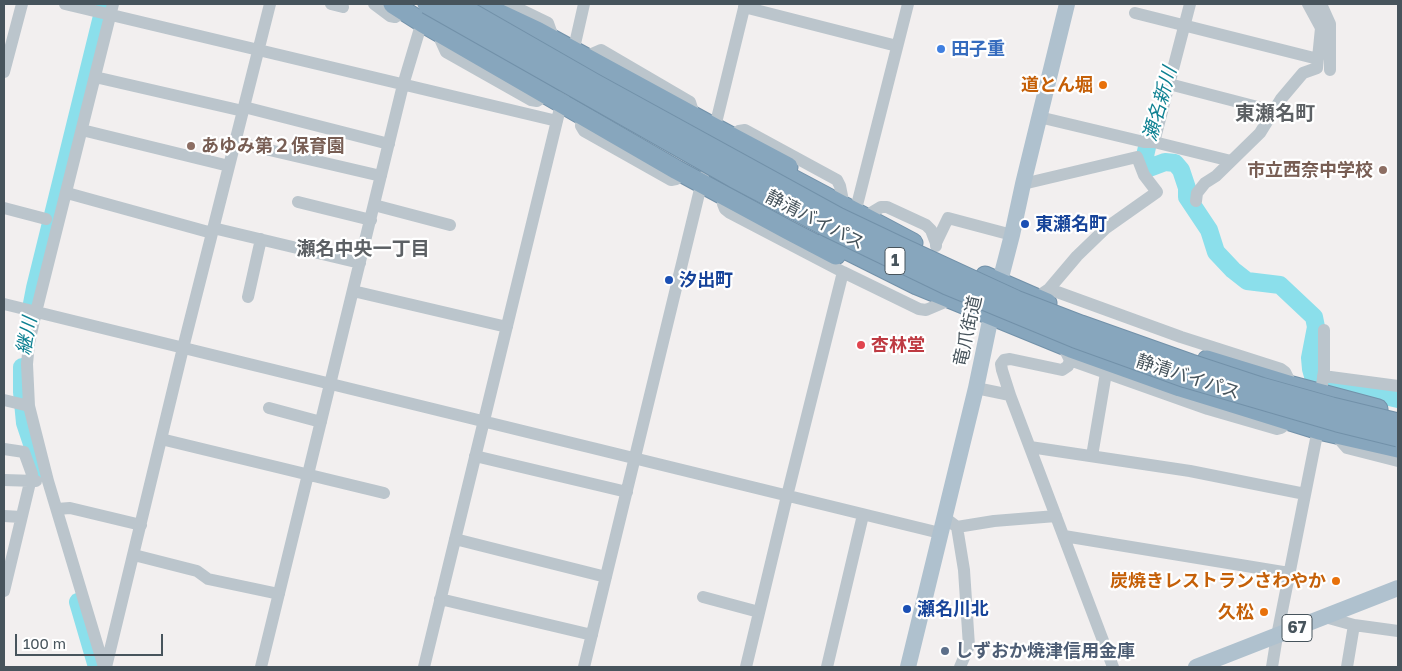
<!DOCTYPE html>
<meta charset="utf-8">
<style>
body{margin:0}
#map{position:relative;width:1402px;height:671px;overflow:hidden;background:#f2efef;font-family:"Golos Text",sans-serif}
canvas{display:block}
.frame{position:absolute;inset:0;border:5px solid #47545c;pointer-events:none}
.scale{position:absolute;left:15px;top:634px;width:148px;height:22px;box-sizing:border-box;border:2px solid #47545c;border-top:0;padding-left:6px;font-size:15px;line-height:18px;white-space:nowrap;color:#47545c;-webkit-text-stroke:4px #fff;paint-order:stroke}
</style>
<div id="map">
<canvas width="1402" height="671"></canvas>
<div class="frame"></div>
<div class="scale">100 m</div>
</div>
<script>
const ctx = document.querySelector('canvas').getContext('2d');
ctx.lineJoin = 'round';
const poly = rows => new Path2D(rows.map(r => 'M' + r).join(''));
function trace(path, color, width, dash) { ctx.strokeStyle = color; ctx.lineWidth = width; ctx.lineCap = dash ? 'butt' : 'round'; ctx.setLineDash(dash || []); ctx.stroke(path); }
function write(font, color, halo, rows, align = 'center') {
  ctx.font = font + ' "Golos Text","Noto Sans JP",sans-serif'; ctx.lineWidth = 4.5; ctx.setLineDash([]); ctx.textBaseline = 'middle'; ctx.strokeStyle = halo; ctx.fillStyle = color; for (const [text, x, y, turn = 0] of rows) {
    ctx.save(); ctx.translate(x, y); ctx.rotate((+turn || 0) * Math.PI / 180); ctx.textAlign = isNaN(turn) ? turn : align; if (halo) ctx.strokeText(text, 0, 0); ctx.fillText(text, 0, 0); ctx.restore();
  }
}
const river = poly([
 [1152,125,1145,156,1149,168,1165,162,1175,163,1181,170,1187,188,1187,197,1209,230,1216,252,1233,270,1247,281,1280,285,1314,317,1316,327,1310,358,1311,369,1313,376,1321,382,1338,386,1364,391,1398,399],
 [30,314,35,288,105,4],
 [22,367,22,392,25,423,41,471],
 [78,602,97,667]
]);
const minor = poly([
 [65,4,557,121],
 [331,4,343,7],
 [374,4,390,16,395,17,405,11],
 [509,4,548,23,554,40],
 [1321,4,1330,24,1330,70],
 [744,7,897,46],
 [1135,13,1318,59],
 [442,33,441,41,446,52,531,100,537,101,546,95],
 [572,57,584,4],
 [585,57,601,50,690,102,695,118],
 [4,72,22,4],
 [95,77,243,111],
 [1169,84,1273,111],
 [244,107,389,144],
 [582,115,581,126,584,131,671,180,676,179,685,174],
 [1039,117,1144,142,1154,142,1231,161],
 [82,130,229,166],
 [713,135,745,4],
 [730,137,739,131,745,130,837,180,840,186,842,196],
 [235,142,381,176],
 [1154,142,1190,4],
 [1023,184,1137,157,1144,175,1157,192,1106,228,1077,256,1049,289,1036,298],
 [67,193,212,233],
 [724,195,723,204,725,209,730,213,843,272,919,309,926,310,952,299],
 [1196,201,1197,193,1205,183,1216,176,1260,133,1281,99,1303,73,1317,68,1321,28,1308,4],
 [298,202,371,220],
 [374,205,450,225],
 [857,205,908,4],
 [4,208,46,219],
 [871,213,881,207,887,207,926,225,931,230,936,243,936,246],
 [213,228,360,263],
 [936,243,948,218,1012,235],
 [1049,289,1181,337,1281,369,1285,372,1292,386],
 [353,291,507,327],
 [248,297,261,239],
 [4,304,940,533],
 [1062,344,1070,360,1208,409,1277,429,1281,428,1292,420],
 [1323,376,1398,386],
 [976,388,1010,395,1113,667],
 [1010,395,1002,370,1001,364,1004,360,1010,359,1062,370,1068,366,1070,360],
 [1320,399,1324,371,1324,330],
 [4,400,29,406],
 [269,408,321,422],
 [1340,435,1340,440,1347,448,1398,461],
 [161,439,384,493],
 [1030,447,1190,471,1305,494],
 [4,449,24,452,32,474,4,591],
 [475,456,627,492],
 [1092,456,1106,373],
 [4,480,36,481],
 [57,509,70,508,141,525],
 [4,516,21,517],
 [944,517,957,527,964,570,969,646,960,667],
 [957,527,994,521,1056,516],
 [1064,536,1289,573],
 [455,539,606,577],
 [134,555,197,571,208,579,279,594],
 [703,597,759,612],
 [440,599,592,635],
 [1325,617,1354,625,1398,631],
 [104,667,48,481,29,406,27,364,29,343,36,312,113,4],
 [106,667,183,348,270,4],
 [261,667,403,85,424,15],
 [424,667,563,96],
 [584,667,703,177],
 [746,667,787,496,843,272],
 [827,667,863,515],
 [1272,667,1277,636,1319,424],
 [1347,667,1354,625]
]);
const major = poly([
 [908,667,976,388,991,316,1012,235,1023,184,1067,4],
 [1196,667,1398,588]
]);
const highway = poly([
 [393,4,423,23,677,170,788,230,836,255],
 [479,4,537,31,715,128,788,167],
 [770,167,913,243],
 [827,240,917,285,1071,348,1180,387,1229,402,1319,430,1398,448],
 [985,276,1047,303],
 [1207,360,1292,386,1378,409]
]);
const highwayBridge = poly([
 [427,4,734,178,827,227,947,285,1075,338,1186,378,1337,422,1398,437],
 [456,4,594,83,838,217,901,247,1016,300,1081,325,1191,364,1261,387,1332,407,1398,423]
]);
const markers = [
 [941,49,5,"#3f7fe0"],
 [1103,85,5,"#e8710a"],
 [191,146,5,"#8d6e63"],
 [1383,170,5,"#8d6e63"],
 [1025,224,5,"#1a4fb4"],
 [669,280,5,"#1a4fb4"],
 [861,345,5,"#e0444e"],
 [1336,581,5,"#e8710a"],
 [907,609,5,"#1a4fb4"],
 [1264,612,5,"#e8710a"],
 [945,651,5,"#5c6f8a"]
];
const shields = [
 [895,261,20],
 [1297,628,30]
];
const shieldNames = [
 ["1",895,261],
 ["67",1297,628]
];
const shopNames = [
 ["田子重",951,49]
];
const foodNames = [
 ["道とん堀",1093,85],
 ["炭焼きレストランさわやか",1326,581],
 ["久松",1254,612]
];
const educationNames = [
 ["あゆみ第２保育園",201,146],
 ["市立西奈中学校",1373,170,"right"]
];
const streetNames = [
 ["静清バイパス",815,220,27],
 ["竜爪街道",968,331,-77],
 ["静清バイパス",1188,377,18]
];
const transitNames = [
 ["東瀬名町",1035,224],
 ["汐出町",679,280],
 ["瀬名川北",917,609]
];
const healthNames = [
 ["杏林堂",871,345]
];
const serviceNames = [
 ["しずおか焼津信用金庫",955,651]
];
const waterNames = [
 ["瀬名新川",1160,104,-74],
 ["継川",27,336,-80]
];
const neighbourhoodNames = [
 ["瀬名中央一丁目",363,249]
];
const quarterNames = [
 ["東瀬名町",1275,114]
];
trace(river, '#8bdfeb', 18);
trace(highway, '#7291a9', 21);
trace(minor, '#bbc5cc', 12);
trace(major, '#afc1ce', 16);
trace(highway, '#87a6bd', 19);
trace(highwayBridge, '#7291a9', 21, []);
trace(highwayBridge, '#87a6bd', 19);
for (const [x, y, r, color] of markers) { const dot = new Path2D(); dot.arc(x, y, r, 0, 2 * Math.PI); ctx.fillStyle = color; ctx.fill(dot); trace(dot, '#fff', 2); }
for (const [x, y, w] of shields) { const box = new Path2D(); box.roundRect(x - w / 2, y - 13.5, w, 27, 4); ctx.fillStyle = '#fff'; ctx.fill(box); trace(box, '#47545c', 1); }
write('bold 16px', '#47545c', null, shieldNames);
write('bold 18px', '#366cbe', '#fff', shopNames, 'left');
write('bold 18px', '#c56008', '#fff', foodNames, 'right');
write('bold 18px', '#785e54', '#fff', educationNames, 'left');
write('18px', '#47545c', '#fff', streetNames);
write('bold 18px', '#164399', '#fff', transitNames, 'left');
write('bold 18px', '#be3a42', '#fff', healthNames, 'left');
write('bold 18px', '#4e5e75', '#fff', serviceNames, 'left');
write('italic 19px', '#0e8192', '#fff', waterNames);
write('bold 19px', '#5c6064', '#fff', neighbourhoodNames);
write('bold 20px', '#5c6064', '#fff', quarterNames);
</script>
